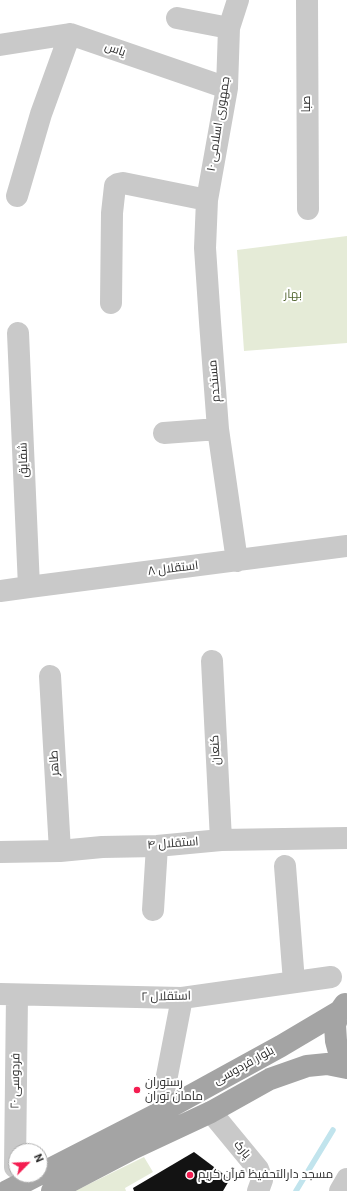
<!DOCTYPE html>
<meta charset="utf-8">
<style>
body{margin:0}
#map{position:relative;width:347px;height:1191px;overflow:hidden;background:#fff;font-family:Roboto,sans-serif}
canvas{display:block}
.north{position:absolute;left:8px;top:1143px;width:40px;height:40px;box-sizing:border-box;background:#fff;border:1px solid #ababab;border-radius:50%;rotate:66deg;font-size:11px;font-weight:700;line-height:16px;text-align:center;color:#2c2c2c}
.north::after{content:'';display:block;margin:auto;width:14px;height:18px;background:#f41d51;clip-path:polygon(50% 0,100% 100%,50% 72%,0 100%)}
</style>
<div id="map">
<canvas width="347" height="1191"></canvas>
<div class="north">N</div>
</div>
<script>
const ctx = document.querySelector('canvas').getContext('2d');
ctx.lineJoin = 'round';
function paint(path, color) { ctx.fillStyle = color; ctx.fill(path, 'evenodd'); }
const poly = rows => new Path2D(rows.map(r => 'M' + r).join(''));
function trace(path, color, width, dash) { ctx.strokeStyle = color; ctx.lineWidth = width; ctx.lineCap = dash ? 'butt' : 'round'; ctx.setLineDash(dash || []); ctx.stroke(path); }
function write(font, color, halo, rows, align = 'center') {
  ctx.font = font + ' Roboto,Cairo,sans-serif'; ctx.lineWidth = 4; ctx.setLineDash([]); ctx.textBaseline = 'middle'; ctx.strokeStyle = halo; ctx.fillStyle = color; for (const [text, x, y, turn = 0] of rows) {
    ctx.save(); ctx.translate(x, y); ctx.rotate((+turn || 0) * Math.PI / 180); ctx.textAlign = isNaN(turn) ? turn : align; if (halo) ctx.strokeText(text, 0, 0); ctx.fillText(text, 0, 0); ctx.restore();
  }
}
const green = poly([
 [347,236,347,343,244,351,237,250],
 [144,1157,153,1172,125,1188,126,1191,75,1191]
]);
const stream = poly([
 [296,1191,333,1130]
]);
const building = poly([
 [194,1152,230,1179,223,1191,134,1191,133,1188]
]);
const minor = poly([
 [307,0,308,209],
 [177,18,229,28],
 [0,45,70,34,227,88],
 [17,196,41,114,70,34],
 [111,303,112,213,115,186,118,184,123,183,207,200],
 [18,333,29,587],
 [164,433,218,429],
 [237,561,218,429,210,322,205,248,207,200,227,88,229,28,238,0],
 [0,591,29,587,347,546],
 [212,661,221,840],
 [50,676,60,851],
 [0,852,60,851,102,847,157,846,221,840,347,838],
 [285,866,294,982],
 [153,910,157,846],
 [0,994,182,998,331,977],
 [165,1086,182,998],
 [211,1112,258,1169,262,1180,258,1191],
 [15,1167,17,995],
 [340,1191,347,1179]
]);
const major = poly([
 [345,1004,340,1011,335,1025,336,1041,340,1056,347,1065],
 [40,1174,159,1113,281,1046,340,1011],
 [7,1191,38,1175],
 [52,1191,134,1148,211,1112,270,1079,307,1066,327,1064,347,1068]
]);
const markers = [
 [137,1090,4,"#f41d51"],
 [190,1175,4,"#f41d51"]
];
const streetNames = [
 ["یاس",115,50,19],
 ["صبا",307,104,-90],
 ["جمهوری اسلامی ۱۰",219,124,-81],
 ["مستخدم",215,381,-95],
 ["شقایق",24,460,-92],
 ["استقلال ۸",173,569,-7],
 ["کنعان",216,750,-93],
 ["طاهر",55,763,-93],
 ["استقلال ۴",173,844,-4],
 ["استقلال ۲",166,997,-1],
 ["بلوار فردوسی",244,1066,-29],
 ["فردوسی ۲۰",16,1081,-89],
 ["پارک",242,1150,50]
];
const parkNames = [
 ["بهار",293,295]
];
const poiNames = [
 ["رستوران",145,1083],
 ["مامان توران",145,1097],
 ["مسجد دارالتحفیظ قرآن کریم",198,1175]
];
paint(green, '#e5ebd7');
trace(stream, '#c1e4ed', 5.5);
paint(building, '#131313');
trace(minor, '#c9c9c9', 22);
trace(major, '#a4a4a4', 22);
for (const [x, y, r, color] of markers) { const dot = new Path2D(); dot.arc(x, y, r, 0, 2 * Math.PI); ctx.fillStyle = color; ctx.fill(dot); trace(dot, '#fff', 1.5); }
write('12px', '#2c2c2c', '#fff', streetNames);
write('12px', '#576a36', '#fff', parkNames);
write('12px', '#2c2c2c', '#fff', poiNames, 'left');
</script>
